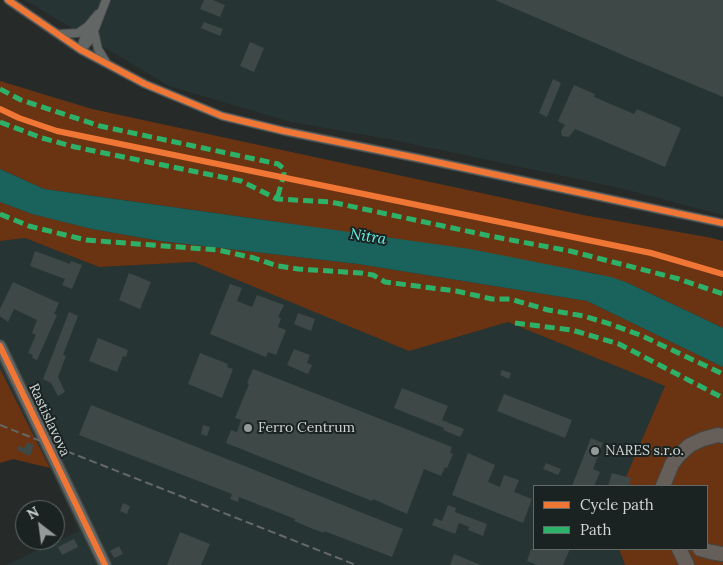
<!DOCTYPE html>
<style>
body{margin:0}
#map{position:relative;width:723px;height:565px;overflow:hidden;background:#262b2a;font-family:Lora,serif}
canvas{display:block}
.legend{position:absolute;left:533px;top:485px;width:175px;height:65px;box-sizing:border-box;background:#1a2322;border:1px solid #636b6a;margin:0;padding:6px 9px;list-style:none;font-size:15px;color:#d0d6d5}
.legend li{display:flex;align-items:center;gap:10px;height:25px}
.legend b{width:25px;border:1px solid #636b6a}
.north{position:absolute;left:15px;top:500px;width:50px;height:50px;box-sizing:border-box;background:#1a2322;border:1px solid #636b6a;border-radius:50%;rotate:330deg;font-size:14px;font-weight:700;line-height:20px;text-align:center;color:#d0d6d5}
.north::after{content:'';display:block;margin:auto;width:18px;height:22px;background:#949a99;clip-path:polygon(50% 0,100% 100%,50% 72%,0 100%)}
</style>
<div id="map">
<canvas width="723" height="565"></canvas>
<ul class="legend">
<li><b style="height:6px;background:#f07635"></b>Cycle path</li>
<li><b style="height:6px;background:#2db169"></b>Path</li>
</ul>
<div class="north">N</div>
</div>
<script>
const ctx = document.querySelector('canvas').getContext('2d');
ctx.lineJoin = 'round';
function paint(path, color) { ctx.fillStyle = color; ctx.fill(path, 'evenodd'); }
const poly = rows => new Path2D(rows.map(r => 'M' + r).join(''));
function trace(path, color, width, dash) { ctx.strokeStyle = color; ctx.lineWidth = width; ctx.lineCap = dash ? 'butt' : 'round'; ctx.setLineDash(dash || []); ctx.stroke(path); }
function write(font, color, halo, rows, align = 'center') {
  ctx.font = font + ' Lora,serif'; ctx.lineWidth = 4; ctx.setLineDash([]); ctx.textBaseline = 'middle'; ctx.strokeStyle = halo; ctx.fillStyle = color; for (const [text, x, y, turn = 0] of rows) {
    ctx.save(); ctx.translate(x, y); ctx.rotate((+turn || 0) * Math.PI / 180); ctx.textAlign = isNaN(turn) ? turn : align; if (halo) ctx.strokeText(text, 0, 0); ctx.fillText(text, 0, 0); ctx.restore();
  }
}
const built = poly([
 [25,0,723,0,723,215,620,188,394,140,291,122,169,86],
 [25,238,99,267,194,262,409,350,508,322,665,386,622,486,534,486,534,549,619,549,625,565,6,565,79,531,50,468,0,369,0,241]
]);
const green = poly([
 [0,81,92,109,583,215,712,238,723,241,723,328,628,283,593,273,272,221,44,189,0,169],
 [0,202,32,214,92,229,160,241,358,264,587,301,723,367,723,565,625,565,619,549,707,549,707,486,622,486,665,386,508,322,409,351,194,262,99,267,25,238,0,241],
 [0,369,50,468,13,459,0,463]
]);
const water = poly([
 [0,169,44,189,470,249,611,277,628,283,723,328,723,367,587,301,358,264,160,241,92,229,32,214,0,202]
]);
const building = poly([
 [204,0,213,0,225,5,220,17,200,9],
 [495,0,723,0,723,97,632,59],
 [204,22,223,29,220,36,201,28],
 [250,42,264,48,254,72,240,66],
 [553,79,561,83,547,117,539,113],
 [574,85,595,94,594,97,634,114,637,109,681,128,665,167,575,129,569,137,562,136,561,131,565,125,558,121],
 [35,251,70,264,71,261,82,265,72,289,62,285,65,279,30,266],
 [129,273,151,282,140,309,119,300],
 [13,282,59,303,54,314,57,315,37,360,32,358,33,355,28,353,36,335,32,333,37,320,14,309,8,322,0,316,0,309],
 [230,284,242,288,237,301,252,307,257,295,284,305,278,317,281,318,278,327,286,330,276,355,268,352,266,357,210,334],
 [69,312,78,316,63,355,66,356,58,377,65,392,58,396,51,383,43,379],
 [298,313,315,319,311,331,294,324],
 [98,338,128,350,126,357,123,356,117,372,89,361],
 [294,349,310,355,307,363,312,365,308,374,287,365],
 [200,353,228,364,227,367,233,369,222,398,188,384],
 [253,369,452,447,450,453,453,454,447,468,445,467,441,476,424,469,407,514,373,499,372,501,226,443,231,430,237,432,241,420,235,418,249,384,247,383],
 [502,370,511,373,509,379,500,375],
 [402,388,448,406,442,420,464,429,460,437,443,430,444,428,394,408],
 [504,394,572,420,565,438,497,411],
 [91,405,403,529,392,557,324,531,324,533,313,529,294,521,295,519,239,497,238,502,230,499,232,494,79,435],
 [203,425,210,427,207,436,201,434],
 [591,438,603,443,593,469,600,472,594,486,572,486],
 [27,442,34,445,30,456,17,450,18,446,25,448],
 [468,453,495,465,488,482,500,487,504,475,519,480,514,492,532,499,523,523,452,495],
 [546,463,561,469,558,475,543,469],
 [612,473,631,478,629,486,608,486],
 [123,503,130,506,127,514,120,511],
 [448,505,456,508,455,512,487,524,483,536,468,530,469,527,459,523,455,534,432,525,435,518,442,521],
 [180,532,210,544,201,565,167,565],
 [74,539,78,547,62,555,58,547],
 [119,546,123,554,114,558,110,551],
 [531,549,570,549,563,565,537,565,527,561],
 [454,554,481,565,450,565]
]);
const street = poly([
 [8,0,81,50,145,84,222,116,284,131,422,159,723,223],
 [94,31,98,49,106,62],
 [58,34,78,33,88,26],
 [81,48,88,26,98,14],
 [81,50,89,41,94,31,106,0]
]);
const secondary = poly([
 [0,346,105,565]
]);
const highway = poly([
 [663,486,672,464,680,454,690,445,703,439,718,435,723,436],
 [679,549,687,565],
 [700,549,711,552,723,554]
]);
const rail = poly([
 [0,425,356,565]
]);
const quiet = poly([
 [0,89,21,100,100,126,278,164,284,169,284,174,277,199],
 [0,122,42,138,75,147,241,181,277,199,331,202,490,236,570,251,679,279,723,294],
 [0,214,29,226,86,240,218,250,254,258,278,266,298,269,361,273,373,275,385,282,456,291,492,299,510,299,548,310,584,316,613,325,640,335,723,374],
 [515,323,572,330,619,344,723,398]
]);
const cycleway = poly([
 [8,0,81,50,145,84,222,116,284,131,422,159,723,223],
 [0,109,19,118,57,131,651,253,723,274],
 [0,346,105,565]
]);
const markers = [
 [248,428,5,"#949a99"],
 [595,451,5,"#949a99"]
];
const streetNames = [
 ["Rastislavova",49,420,65]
];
const poiNames = [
 ["Ferro Centrum",258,428],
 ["NARES s.r.o.",605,451]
];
const waterNames = [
 ["Nitra",368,237,9]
];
paint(built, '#263533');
paint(green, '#6a3413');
paint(water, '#1a635c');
paint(building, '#3d4847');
trace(street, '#424645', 10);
trace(secondary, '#424645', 14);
trace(highway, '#424645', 16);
trace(street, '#626665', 8);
trace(secondary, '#626665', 11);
trace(highway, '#665f59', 14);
trace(rail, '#656867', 2, [8, 4]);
trace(quiet, '#2db169', 5, [10, 5]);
trace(cycleway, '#f07635', 6);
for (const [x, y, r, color] of markers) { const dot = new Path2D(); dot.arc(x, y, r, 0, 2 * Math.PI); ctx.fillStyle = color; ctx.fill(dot); trace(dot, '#1a2322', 2); }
write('14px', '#d0d6d5', '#1a2322', streetNames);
write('14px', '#d0d6d5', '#1a2322', poiNames, 'left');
write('italic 15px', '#65f3e3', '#1a2322', waterNames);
</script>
